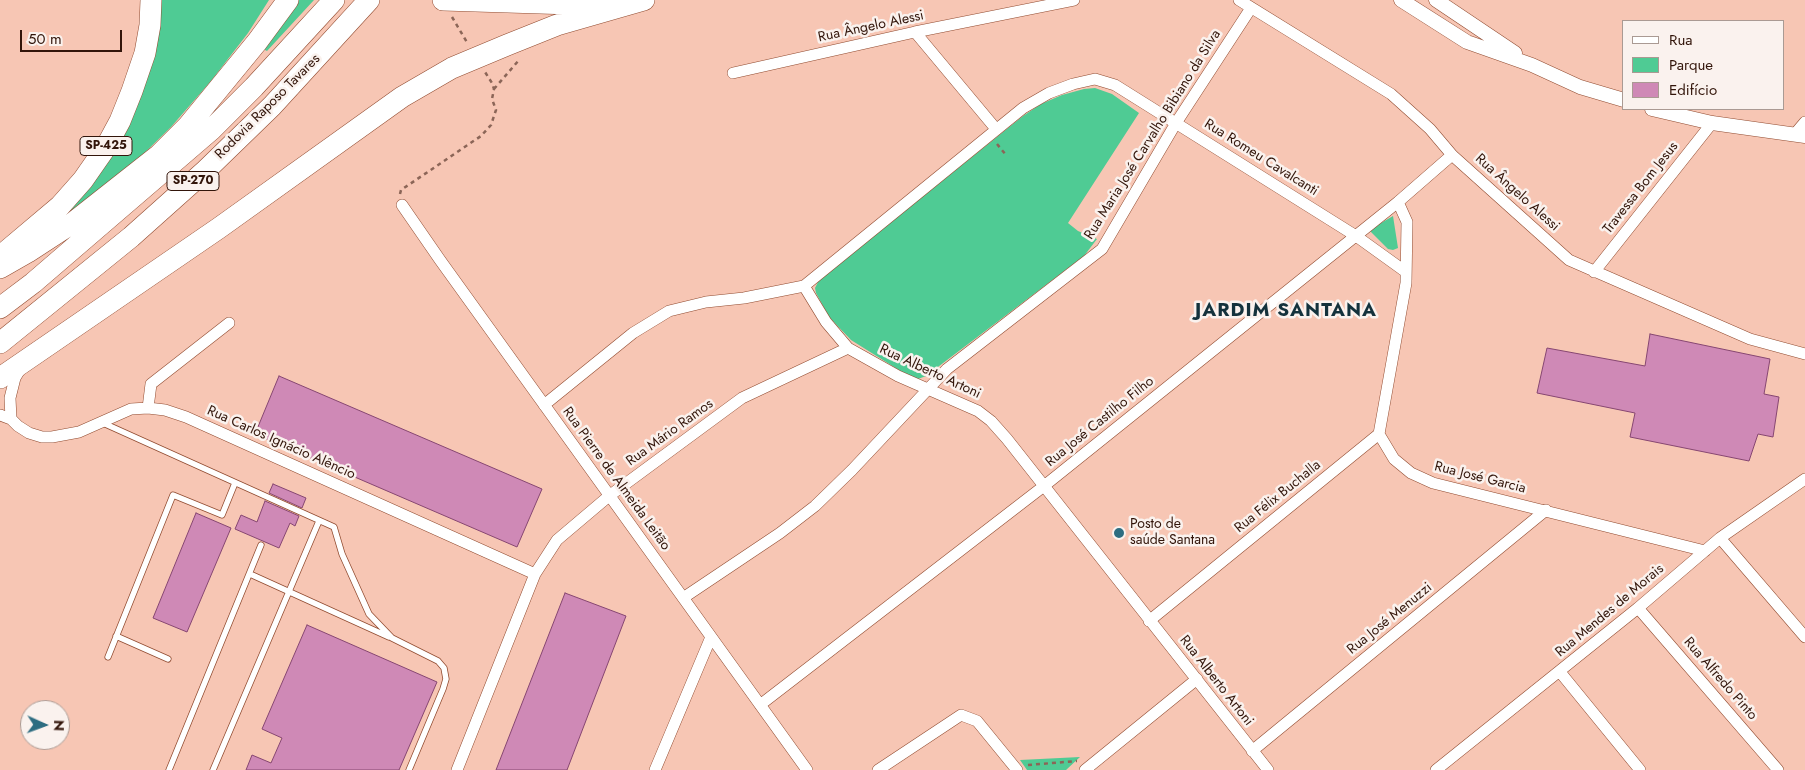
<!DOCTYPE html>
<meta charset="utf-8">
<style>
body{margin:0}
#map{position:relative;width:1805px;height:770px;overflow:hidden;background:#f7c6b4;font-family:Jost,sans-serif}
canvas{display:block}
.legend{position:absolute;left:1622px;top:20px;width:162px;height:90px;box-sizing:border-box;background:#faf2ee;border:1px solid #aa9a93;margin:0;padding:6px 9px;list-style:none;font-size:15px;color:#32150a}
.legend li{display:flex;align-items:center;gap:10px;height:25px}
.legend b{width:25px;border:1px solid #aa9a93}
.north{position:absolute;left:20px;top:700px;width:50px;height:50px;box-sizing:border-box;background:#faf2ee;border:1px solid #aa9a93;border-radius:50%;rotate:92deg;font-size:14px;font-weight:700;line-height:20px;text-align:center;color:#32150a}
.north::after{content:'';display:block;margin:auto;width:18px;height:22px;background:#2d6d81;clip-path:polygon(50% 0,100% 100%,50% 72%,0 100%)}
.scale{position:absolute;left:20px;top:30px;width:102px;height:22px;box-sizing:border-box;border:2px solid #32150a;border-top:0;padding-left:6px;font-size:15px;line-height:18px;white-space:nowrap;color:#32150a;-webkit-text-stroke:4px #faf2ee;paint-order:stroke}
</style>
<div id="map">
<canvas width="1805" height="770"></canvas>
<ul class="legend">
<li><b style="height:6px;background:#fff"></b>Rua</li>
<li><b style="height:14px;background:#4fcb94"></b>Parque</li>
<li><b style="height:14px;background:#cf89b6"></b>Edifício</li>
</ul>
<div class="north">N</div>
<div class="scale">50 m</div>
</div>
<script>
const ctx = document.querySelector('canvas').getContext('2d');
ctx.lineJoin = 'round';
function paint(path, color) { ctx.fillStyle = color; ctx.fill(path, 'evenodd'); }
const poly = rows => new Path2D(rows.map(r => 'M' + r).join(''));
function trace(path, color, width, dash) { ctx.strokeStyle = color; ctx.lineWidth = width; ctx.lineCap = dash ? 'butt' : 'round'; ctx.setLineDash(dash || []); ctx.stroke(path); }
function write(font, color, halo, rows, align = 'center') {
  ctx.font = font + ' Jost,sans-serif'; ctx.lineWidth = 5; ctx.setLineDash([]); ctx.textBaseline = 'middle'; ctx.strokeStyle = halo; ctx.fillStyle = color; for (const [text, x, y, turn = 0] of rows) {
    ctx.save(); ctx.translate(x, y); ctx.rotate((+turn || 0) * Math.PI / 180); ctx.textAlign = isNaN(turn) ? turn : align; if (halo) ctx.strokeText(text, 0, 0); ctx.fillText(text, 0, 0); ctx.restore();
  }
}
const green = poly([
 [159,0,269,0,248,33,211,81,171,127,128,169,32,244,95,173],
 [297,0,314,0,267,51,263,49],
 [1095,88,1112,94,1139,113,1068,223,1078,231,1097,239,1084,256,926,376,918,379,910,377,851,340,829,317,816,293,815,288,819,280,1023,116,1041,104,1062,95,1084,89],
 [1393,216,1398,248,1393,250,1388,249,1369,230],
 [1080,757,1066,770,1027,770,1020,760]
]);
const building = poly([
 [1650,334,1770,359,1764,394,1779,397,1773,437,1758,434,1749,461,1630,437,1635,413,1537,393,1547,348,1645,366,1650,334],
 [279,376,542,489,517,547,255,434,279,376],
 [273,484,306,498,302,508,269,493,273,484],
 [265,501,299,516,295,526,290,523,279,548,235,529,241,515,257,522,265,501],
 [196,513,231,528,187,632,153,618,196,513],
 [565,593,626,616,567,770,496,770,565,593],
 [307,625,437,682,399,770,246,770,252,755,271,763,282,738,262,729,307,625]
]);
const path = poly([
 [452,17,468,44],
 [494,89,519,60],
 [997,144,1006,155],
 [400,194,401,190,481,136,491,125,496,110,492,99,494,89,492,83,485,72],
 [1028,765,1077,761]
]);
const service = poly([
 [103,423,334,527,342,554,369,614,392,638,438,661,444,668,446,679,443,689,409,770],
 [250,574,389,637],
 [116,636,168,659],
 [108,657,173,495,222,515,235,483],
 [169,770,261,545],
 [213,770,319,521]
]);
const minor = poly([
 [1239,0,1391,94,1430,129,1452,155,1569,260,1750,339,1805,354],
 [915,32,996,129],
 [733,73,915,32,1074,0],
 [1794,135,1805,122],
 [1398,202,1407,222,1406,283,1379,434,1394,459,1411,473,1433,483,1705,551],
 [402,205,440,260,807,770],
 [1594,272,1712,123],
 [804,286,826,322,848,348,898,376,978,411,991,421,1007,439,1268,770],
 [544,405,633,333,669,311,706,302,744,298,804,286,1023,108,1049,93,1073,84,1095,79,1115,85,1356,236,1406,272],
 [148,408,151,384,229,323],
 [0,415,11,419,18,426,29,433,42,437,52,437,79,432,131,409,148,408,165,410,186,417,535,574],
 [11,419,10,398,15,378,21,368],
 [1720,538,1805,637],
 [683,598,780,533,815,506,852,470,947,369,1102,249,1176,123,1251,8],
 [1638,608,1778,770],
 [1149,621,1379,434],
 [1560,672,1640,770],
 [760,705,1044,486,1398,202,1452,155],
 [1252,751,1546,510],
 [457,770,535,574,557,540,609,496,742,398,848,348],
 [655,770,711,637],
 [878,770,961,715,977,721,1017,770],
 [1085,770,1197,679],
 [1436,770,1638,608,1720,538,1805,479]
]);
const tertiary = poly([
 [1401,0,1467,42,1532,65,1580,87,1624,100],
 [1436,0,1515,53],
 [1652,109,1712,123,1805,136]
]);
const motorway = poly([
 [443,0,572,4,604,2],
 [3,254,60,206,83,180,106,147,120,121,132,91,145,53,150,25,151,0],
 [0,268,28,252,74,222,159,155,188,126,257,42,288,0],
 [0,308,33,283,211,130,254,87,334,0],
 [0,343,131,237,206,170,272,106,369,0],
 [0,378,219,228,402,97,452,68,507,45,557,25,644,0]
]);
const markers = [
 [1119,533,6,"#2d6d81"]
];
const shields = [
 [106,146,52],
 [193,181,52]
];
const shieldNames = [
 ["SP-425",106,146],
 ["SP-270",193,181]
];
const streetNames = [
 ["Rua Ângelo Alessi",871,27,-12],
 ["Rodovia Raposo Tavares",268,107,-45],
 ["Rua Maria José Carvalho Bibiano da Silva",1153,135,-58],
 ["Rua Romeu Cavalcanti",1261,158,32],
 ["Travessa Bom Jesus",1641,188,-52],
 ["Rua Ângelo Alessi",1517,193,42],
 ["Rua Alberto Artoni",930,372,25],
 ["Rua José Castilho Filho",1100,422,-39],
 ["Rua Mário Ramos",670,433,-36],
 ["Rua Carlos Ignácio Alêncio",281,443,24],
 ["Rua José Garcia",1480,478,14],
 ["Rua Pierre de Almeida Leitão",616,479,54],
 ["Rua Félix Buchalla",1278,497,-39],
 ["Rua Mendes de Morais",1610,611,-40],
 ["Rua José Menuzzi",1390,619,-39],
 ["Rua Alfredo Pinto",1720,679,49],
 ["Rua Alberto Artoni",1216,681,52]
];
const poiNames = [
 ["Posto de",1130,525],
 ["saúde Santana",1130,541]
];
const districtNames = [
 ["JARDIM SANTANA",1286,311]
];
paint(green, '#4fcb94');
paint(building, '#cf89b6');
trace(building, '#864671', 1);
trace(service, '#914b30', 7);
trace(minor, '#914b30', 12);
trace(tertiary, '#914b30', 15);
trace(motorway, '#914b30', 22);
trace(path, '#8b6557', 2.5, [4, 4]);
trace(service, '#fff', 5.5);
trace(minor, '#fff', 11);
trace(tertiary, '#fff', 14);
trace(motorway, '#fff', 21);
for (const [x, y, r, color] of markers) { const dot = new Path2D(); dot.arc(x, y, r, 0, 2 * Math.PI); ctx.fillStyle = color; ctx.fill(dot); trace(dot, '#faf2ee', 2); }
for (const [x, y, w] of shields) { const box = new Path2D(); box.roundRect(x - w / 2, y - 9.5, w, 19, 4); ctx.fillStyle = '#faf2ee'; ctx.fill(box); trace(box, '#32150a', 1); }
write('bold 12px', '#32150a', null, shieldNames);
write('14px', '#32150a', '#faf2ee', streetNames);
write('14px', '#32150a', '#faf2ee', poiNames, 'left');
ctx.letterSpacing = '1px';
write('bold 19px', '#14323c', '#faf2ee', districtNames);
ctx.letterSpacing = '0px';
</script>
